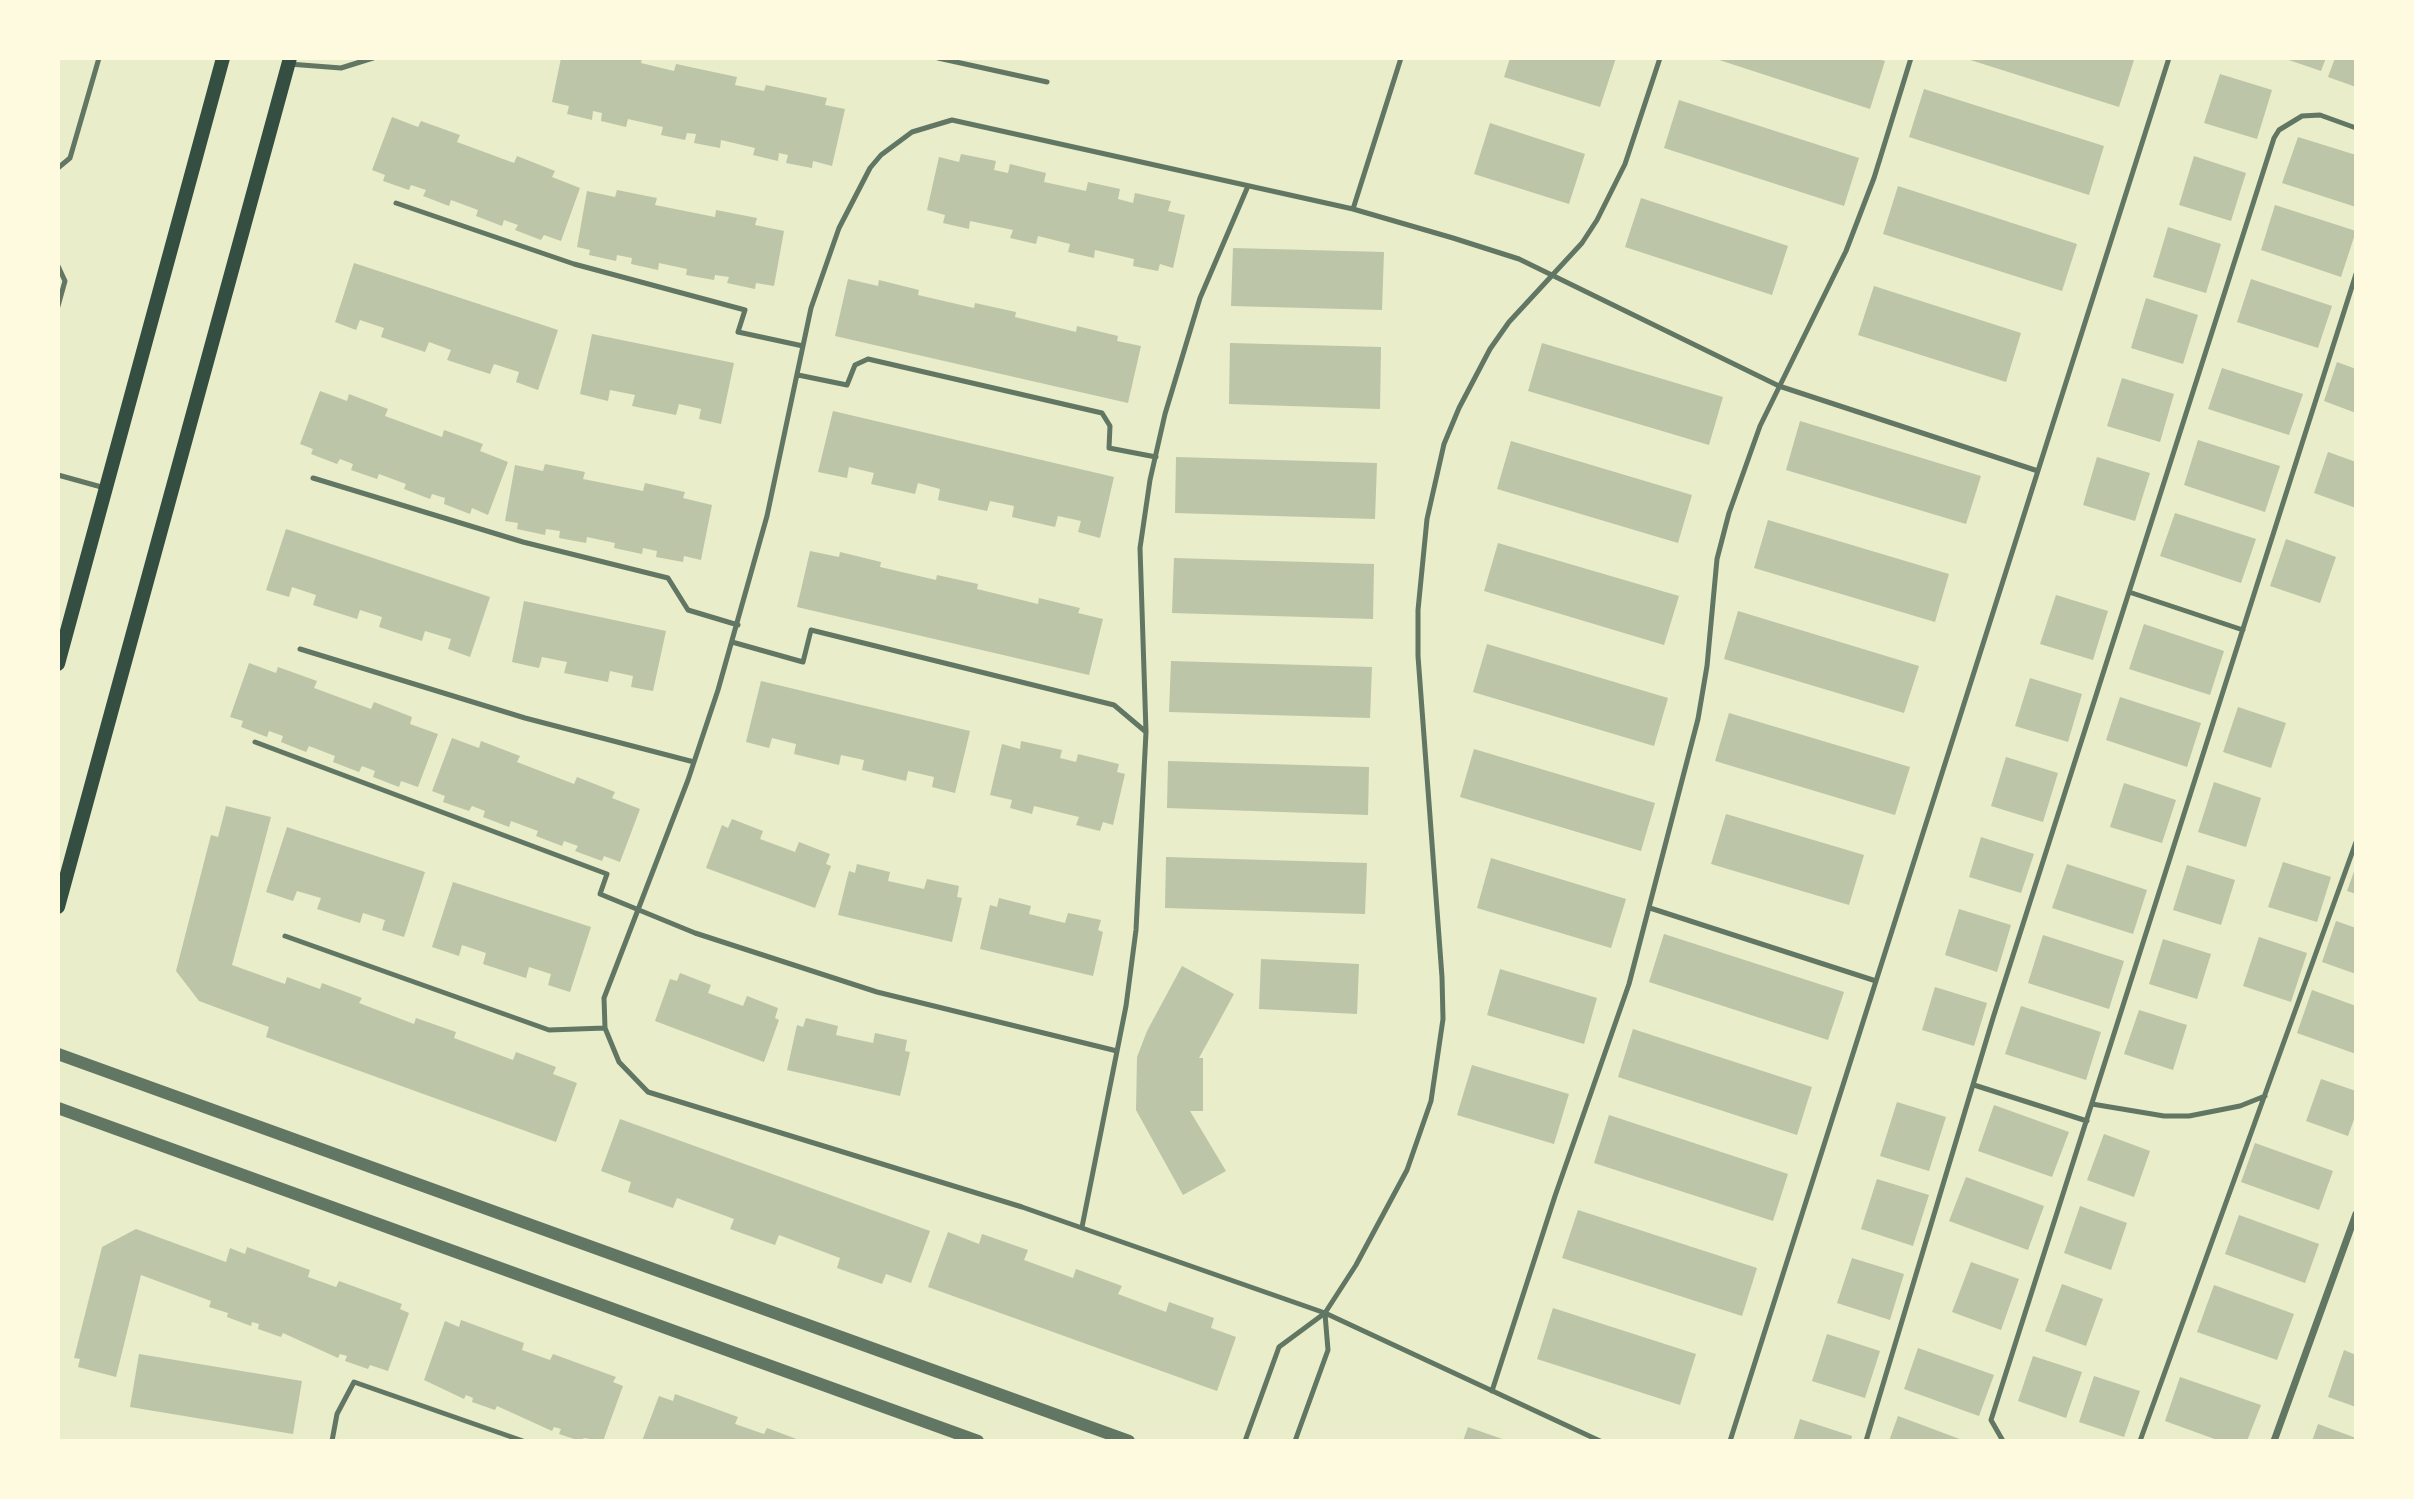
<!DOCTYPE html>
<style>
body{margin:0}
#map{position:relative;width:2414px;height:1499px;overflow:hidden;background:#e9edc9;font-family:Cabin,sans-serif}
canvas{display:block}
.frame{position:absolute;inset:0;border:60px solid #fefae0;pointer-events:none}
</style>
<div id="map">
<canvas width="2414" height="1499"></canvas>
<div class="frame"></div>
</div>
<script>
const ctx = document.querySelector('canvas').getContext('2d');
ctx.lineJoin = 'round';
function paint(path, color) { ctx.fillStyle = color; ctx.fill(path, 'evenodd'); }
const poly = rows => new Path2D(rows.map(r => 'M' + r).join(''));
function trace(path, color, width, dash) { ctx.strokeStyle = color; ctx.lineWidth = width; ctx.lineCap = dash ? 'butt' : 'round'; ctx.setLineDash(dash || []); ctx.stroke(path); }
const building = poly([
 [561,58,642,58,641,63,674,71,676,64,737,77,735,85,764,91,766,85,827,98,825,105,845,109,832,166,813,161,812,168,786,163,788,155,779,153,778,161,753,155,755,148,721,140,720,148,694,143,696,134,687,133,685,140,661,135,663,127,628,119,626,127,601,121,602,113,593,111,592,120,567,114,569,106,552,102],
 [1510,58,1616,58,1600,107,1504,77],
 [1713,58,1875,58,1885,61,1870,109],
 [1964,58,2127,58,2134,60,2119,107],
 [2283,58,2326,58,2321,71],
 [2335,58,2356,58,2356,87,2328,77],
 [2220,74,2272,90,2257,139,2204,123],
 [1924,89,2104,146,2089,195,1909,137],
 [1679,100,1859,158,1844,206,1664,148],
 [392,117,418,127,421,121,460,135,457,142,514,163,517,156,555,171,552,177,580,188,561,241,544,235,541,240,515,230,518,225,504,220,502,226,476,216,478,210,451,200,449,206,423,196,426,190,411,185,409,190,383,181,385,175,372,170],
 [1490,123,1585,154,1569,204,1474,174],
 [2298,137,2356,155,2356,207,2282,183],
 [961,154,996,161,994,170,1008,173,1010,164,1046,173,1044,182,1086,191,1088,182,1120,189,1118,199,1133,203,1135,193,1171,201,1168,211,1185,215,1173,268,1160,264,1158,271,1133,266,1134,259,1095,250,1094,258,1068,252,1070,244,1038,236,1036,244,1010,238,1013,230,970,221,969,229,943,223,945,215,927,210,939,157,959,162],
 [2194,156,2246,173,2231,221,2179,205],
 [1898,186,2077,244,2062,291,1883,234],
 [617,190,657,198,655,205,715,217,716,210,757,218,755,225,784,231,774,286,756,283,755,289,727,283,729,277,715,275,714,280,686,275,687,269,659,263,658,270,631,264,632,258,617,255,616,261,589,255,590,250,577,247,587,191,615,197],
 [1641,198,1788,246,1772,295,1625,247],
 [2275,205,2356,231,2341,277,2261,250],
 [2168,227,2221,244,2206,293,2153,277],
 [1233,248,1384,252,1382,310,1231,306],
 [354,263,558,330,538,390,516,382,519,372,494,364,490,374,447,360,451,350,429,342,425,352,381,337,384,328,360,320,356,330,335,322],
 [848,279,878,286,879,280,919,290,918,295,974,308,975,303,1016,312,1015,317,1076,332,1077,326,1118,336,1117,341,1141,346,1128,403,835,336],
 [2251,279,2332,306,2318,348,2237,322],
 [1874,286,2021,333,2006,382,1858,335],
 [2146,298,2198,315,2183,364,2131,348],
 [592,334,734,363,721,424,699,419,701,409,679,404,676,415,632,406,635,395,610,390,608,401,580,394],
 [1230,343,1381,347,1380,409,1229,404],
 [1542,343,1723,397,1709,445,1528,391],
 [2337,362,2356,369,2356,413,2324,401],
 [2222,368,2303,394,2289,435,2208,409],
 [2122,378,2174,394,2160,442,2107,426],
 [320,391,347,401,349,394,388,409,385,416,442,437,444,430,483,444,480,451,508,462,488,515,472,508,470,514,444,504,445,498,432,494,430,499,404,489,406,484,379,474,377,479,351,470,353,464,340,459,337,464,311,454,313,449,300,444],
 [833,411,1114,477,1100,538,1078,532,1081,521,1058,516,1055,527,1012,517,1014,506,990,501,987,511,938,500,940,489,918,483,915,494,871,484,874,473,849,467,847,478,818,472],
 [1800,421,1981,476,1966,524,1786,470],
 [2198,440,2280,466,2265,512,2184,485],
 [1511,441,1692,495,1678,543,1497,489],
 [2328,452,2356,462,2356,508,2314,493],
 [1176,457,1377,463,1375,519,1175,513],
 [2097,457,2150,473,2135,521,2083,505],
 [545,464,585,472,583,479,643,491,645,483,685,492,683,498,712,505,701,560,684,556,683,562,656,557,657,551,643,548,642,554,614,548,615,543,587,537,586,543,559,538,560,531,546,529,545,535,517,529,518,523,505,521,515,465,543,471],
 [2175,513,2256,539,2241,583,2160,556],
 [1768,520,1949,574,1935,622,1754,568],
 [286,529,490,597,470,657,448,649,451,639,425,631,422,641,379,627,382,617,360,610,357,619,313,605,316,595,292,587,289,597,266,590],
 [2286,539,2336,557,2320,603,2270,586],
 [1498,543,1679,596,1664,645,1484,591],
 [810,551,839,557,840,552,881,562,880,567,936,580,937,575,978,584,977,589,1038,604,1039,598,1080,608,1078,613,1103,619,1089,675,797,607],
 [1174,558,1374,564,1373,619,1172,613],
 [2056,595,2108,611,2093,660,2040,644],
 [524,601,666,631,653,691,631,687,633,676,610,671,608,682,564,673,567,662,542,657,539,668,512,662],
 [1738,611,1919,666,1904,713,1724,659],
 [2144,624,2224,651,2210,695,2129,669],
 [1487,644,1668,698,1654,746,1473,692],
 [1171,661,1372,667,1370,718,1169,712],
 [249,663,276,673,278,667,317,681,314,688,371,709,374,702,412,717,410,724,438,734,418,787,401,781,399,787,373,777,375,771,362,766,359,772,333,762,335,756,309,746,306,752,281,742,283,736,269,731,267,737,241,727,243,721,230,717],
 [2030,678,2082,694,2068,742,2015,726],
 [761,681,970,731,955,793,932,787,934,777,908,771,906,781,862,770,864,760,841,755,839,765,794,754,796,744,772,738,769,748,746,742],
 [2120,697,2201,723,2187,767,2106,740],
 [2238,707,2286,723,2271,768,2223,752],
 [1729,713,1910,767,1895,815,1715,761],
 [452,738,479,748,481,741,520,756,517,762,574,784,577,777,615,792,612,798,640,809,620,862,604,856,602,861,575,851,578,846,564,841,562,846,536,836,538,831,511,821,509,827,483,817,485,811,472,806,469,811,443,802,445,796,432,791],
 [1021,741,1062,750,1060,758,1076,762,1078,754,1119,764,1117,772,1125,774,1113,825,1103,822,1100,831,1076,825,1079,817,1034,806,1032,814,1010,808,1012,800,990,795,1002,744,1020,749],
 [1474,749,1655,803,1641,851,1460,797],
 [2006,757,2058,773,2043,822,1991,806],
 [1168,761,1369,767,1368,815,1167,808],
 [2214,782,2261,798,2246,847,2198,832],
 [2124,783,2176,800,2162,843,2110,827],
 [226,806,271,817,232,965,285,984,287,977,320,989,322,983,362,998,359,1003,414,1024,416,1018,456,1032,454,1038,513,1060,516,1052,556,1067,553,1074,577,1083,556,1142,266,1037,269,1027,199,1001,176,971,211,835,218,837],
 [1726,814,1864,855,1849,905,1711,864],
 [732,819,763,831,760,839,795,852,799,842,830,854,826,864,831,866,815,908,706,868,722,825,728,828],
 [287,827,425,872,404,937,382,930,385,920,363,913,360,923,317,909,321,898,297,891,293,901,266,892],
 [1981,837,2034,854,2021,893,1969,877],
 [1166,857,1367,863,1365,914,1165,908],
 [1491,858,1626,899,1611,948,1477,908],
 [2283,862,2331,877,2317,922,2268,907],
 [857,864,890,872,888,881,924,889,927,879,959,886,957,897,962,898,952,942,838,915,849,871,855,873],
 [2067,864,2147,890,2133,934,2052,908],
 [2187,865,2235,880,2221,925,2173,910],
 [2356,866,2356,894,2347,891],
 [453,882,591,927,570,992,548,985,551,974,529,967,526,978,483,964,486,953,462,945,459,956,432,947],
 [999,898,1031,906,1029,914,1065,923,1068,913,1101,920,1098,930,1103,932,1093,976,980,949,990,905,997,907],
 [1959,909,2011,925,1997,972,1945,955],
 [2336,921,2356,928,2356,974,2322,962],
 [1664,934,1844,992,1828,1040,1649,982],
 [2043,935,2124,961,2109,1009,2028,983],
 [2259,937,2307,953,2291,1002,2243,986],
 [2163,939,2211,954,2197,999,2149,984],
 [1261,959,1359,964,1357,1014,1259,1009],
 [1182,966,1234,994,1199,1058,1203,1058,1203,1111,1190,1111,1226,1171,1183,1195,1136,1110,1137,1057,1147,1031],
 [1500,969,1597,998,1584,1044,1487,1015],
 [680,973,711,985,708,993,743,1006,747,996,778,1008,775,1018,779,1020,764,1062,655,1021,670,979,677,981],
 [1935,987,1987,1003,1974,1046,1922,1030],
 [2312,990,2356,1006,2356,1054,2297,1033],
 [2021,1006,2101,1032,2086,1080,2005,1054],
 [2139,1010,2187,1025,2173,1070,2124,1054],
 [806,1018,838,1026,836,1035,873,1043,875,1033,907,1040,905,1051,910,1052,900,1096,787,1070,797,1025,803,1027],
 [1633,1029,1812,1087,1797,1135,1618,1077],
 [1472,1065,1569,1094,1554,1144,1457,1115],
 [2321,1079,2356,1091,2356,1114,2348,1136,2306,1121],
 [1897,1102,1946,1117,1929,1171,1880,1156],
 [1994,1105,2069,1132,2052,1177,1978,1151],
 [1609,1115,1788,1174,1773,1221,1594,1163],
 [620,1119,930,1231,911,1283,886,1274,882,1284,837,1268,840,1258,779,1235,775,1245,730,1229,734,1219,677,1198,673,1208,628,1192,631,1182,601,1171],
 [2104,1134,2150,1151,2134,1197,2087,1180],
 [2255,1143,2333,1171,2319,1210,2241,1182],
 [1966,1177,2044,1206,2028,1250,1949,1221],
 [1877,1179,1929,1195,1913,1246,1861,1229],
 [2080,1206,2127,1223,2111,1270,2064,1253],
 [1578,1210,1757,1268,1742,1316,1562,1258],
 [2239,1215,2319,1244,2305,1283,2225,1254],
 [136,1229,226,1262,230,1248,245,1254,247,1247,310,1270,308,1277,336,1287,339,1281,402,1304,400,1309,409,1313,388,1371,370,1365,368,1369,345,1361,347,1356,340,1354,338,1358,283,1333,281,1337,258,1329,259,1324,252,1322,251,1326,227,1317,228,1313,209,1307,211,1301,141,1275,116,1377,78,1367,80,1359,74,1358,102,1247],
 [948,1232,979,1244,982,1234,1028,1250,1024,1260,1073,1278,1076,1269,1122,1286,1118,1294,1166,1312,1169,1302,1214,1318,1211,1328,1236,1337,1217,1391,928,1287],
 [1852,1258,1904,1274,1890,1320,1837,1303],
 [1971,1262,2019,1279,2001,1330,1952,1312],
 [2062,1284,2103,1299,2086,1346,2045,1331],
 [2214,1285,2294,1314,2277,1360,2197,1332],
 [1553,1308,1696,1354,1680,1405,1537,1359],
 [461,1320,524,1343,522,1350,550,1360,553,1354,616,1377,613,1382,623,1386,603,1441,584,1438,580,1441,559,1434,561,1429,554,1427,552,1431,497,1406,495,1410,472,1402,473,1398,466,1395,464,1399,424,1380,445,1321,459,1327],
 [1827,1334,1880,1351,1865,1398,1812,1381],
 [1918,1348,1994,1375,1979,1416,1904,1389],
 [2344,1350,2356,1355,2356,1407,2328,1397],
 [139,1354,302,1381,293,1434,130,1407],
 [2033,1356,2082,1372,2066,1418,2018,1401],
 [2094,1376,2140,1391,2124,1437,2079,1422],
 [2180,1377,2261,1405,2247,1441,2220,1441,2165,1421],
 [675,1394,738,1417,735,1424,764,1434,767,1428,802,1441,642,1441,659,1396,673,1401],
 [1898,1416,1965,1441,1889,1441],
 [1800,1419,1852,1436,1851,1441,1793,1441],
 [2318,1424,2356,1438,2356,1441,2312,1441],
 [1468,1427,1508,1441,1463,1441]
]);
const service = poly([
 [938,58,1047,82],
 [289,64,341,68,373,58],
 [58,168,70,158,99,58],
 [396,203,574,264,745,310,738,332,803,346],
 [1353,209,1401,58],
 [58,266,65,281,58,306],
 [798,375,847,385,855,365,868,359,1102,413,1110,426,1109,448,1156,457],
 [58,475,105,488],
 [313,478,523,542,668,578,688,610,738,625],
 [2129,592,2243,630],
 [732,642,803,662,811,630,1114,705,1146,732],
 [300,649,525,718,694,762],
 [255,742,607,874,600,894,695,933,877,992,1117,1051],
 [1650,908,1876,981],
 [285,936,549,1030,605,1028],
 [1974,1085,2087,1121],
 [2092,1104,2164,1116,2189,1116,2240,1106,2265,1096],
 [1082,1227,1126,1006,1136,930,1146,732,1140,548,1150,480,1165,414,1200,298,1248,186],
 [1492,1391,1555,1196,1629,984,1698,719,1707,666,1717,559,1729,513,1760,426,1846,251,1874,178,1911,58],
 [332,1441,337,1414,354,1382,523,1441],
 [1245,1441,1279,1347,1325,1313,1356,1265,1407,1170,1431,1101,1443,1019,1442,977,1418,656,1418,610,1427,519,1444,444,1459,408,1490,349,1509,322,1582,243,1597,220,1625,164,1660,58],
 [1295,1441,1328,1350,1325,1314],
 [1600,1441,1325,1313,1022,1207,648,1092,619,1062,605,1028,604,998,688,780,718,690,767,516,811,308,839,228,870,168,881,155,912,132,952,120,1353,209,1453,238,1519,259,1779,386,2038,471],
 [1730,1441,2169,58],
 [1866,1441,1993,1018,2274,138,2279,130,2302,116,2320,115,2356,128],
 [2003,1441,1991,1420,2356,274],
 [2140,1441,2356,842]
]);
const minor = poly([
 [2274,1441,2356,1214]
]);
const tertiary = poly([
 [58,1054,1129,1441],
 [58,1108,978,1441]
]);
const secondary = poly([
 [58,664,223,58],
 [58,907,290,58]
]);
paint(building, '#bcc5a7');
trace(service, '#617663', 5);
trace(minor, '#617663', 7);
trace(tertiary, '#617663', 12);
trace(secondary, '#344e41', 14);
</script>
